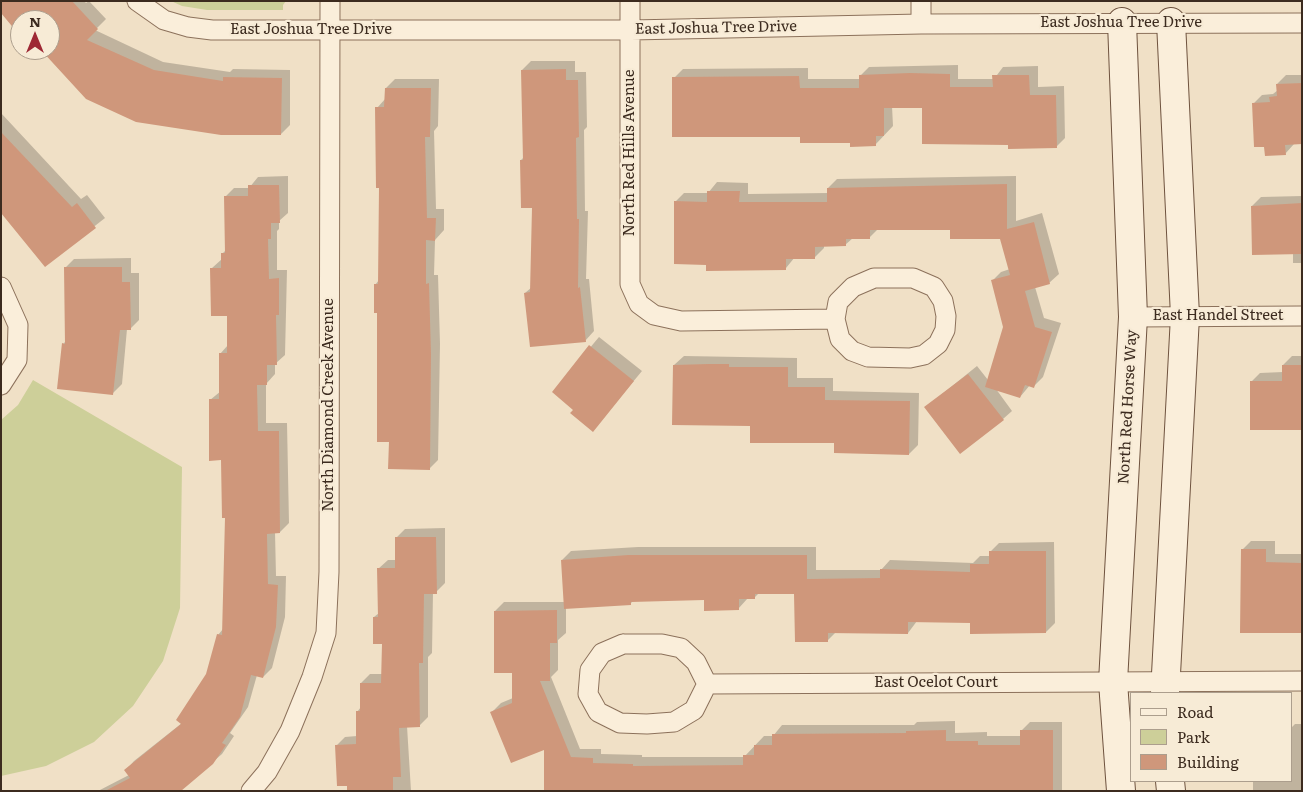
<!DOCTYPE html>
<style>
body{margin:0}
#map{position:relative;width:1303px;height:792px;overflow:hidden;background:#f0e0c6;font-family:Literata,serif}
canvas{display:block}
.frame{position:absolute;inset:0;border:2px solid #3c2b1f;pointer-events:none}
.legend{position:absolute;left:1130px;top:692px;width:162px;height:90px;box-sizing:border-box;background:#f7ebd6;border:1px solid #ac9e8d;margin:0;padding:6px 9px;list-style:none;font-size:15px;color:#3c2b1f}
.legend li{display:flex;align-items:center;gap:10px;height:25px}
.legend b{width:25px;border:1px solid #ac9e8d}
.north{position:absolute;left:10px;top:10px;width:50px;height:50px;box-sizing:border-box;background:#f7ebd6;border:1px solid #ac9e8d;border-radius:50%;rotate:0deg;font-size:14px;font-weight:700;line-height:20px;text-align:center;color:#3c2b1f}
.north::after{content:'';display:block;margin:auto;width:18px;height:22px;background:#9e2834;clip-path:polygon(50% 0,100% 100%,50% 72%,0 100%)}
</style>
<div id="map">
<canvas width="1303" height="792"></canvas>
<div class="frame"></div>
<ul class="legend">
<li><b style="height:6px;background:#faeeda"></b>Road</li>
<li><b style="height:14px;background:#cdcf99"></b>Park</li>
<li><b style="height:14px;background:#cf977b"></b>Building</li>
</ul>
<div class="north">N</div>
</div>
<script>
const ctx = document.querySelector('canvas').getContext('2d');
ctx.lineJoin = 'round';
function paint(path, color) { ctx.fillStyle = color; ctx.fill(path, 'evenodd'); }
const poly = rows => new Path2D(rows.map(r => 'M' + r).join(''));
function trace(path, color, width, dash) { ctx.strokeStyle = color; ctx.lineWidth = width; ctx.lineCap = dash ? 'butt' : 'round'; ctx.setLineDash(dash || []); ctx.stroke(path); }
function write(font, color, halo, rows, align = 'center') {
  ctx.font = font + ' Literata,serif'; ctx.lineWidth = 4.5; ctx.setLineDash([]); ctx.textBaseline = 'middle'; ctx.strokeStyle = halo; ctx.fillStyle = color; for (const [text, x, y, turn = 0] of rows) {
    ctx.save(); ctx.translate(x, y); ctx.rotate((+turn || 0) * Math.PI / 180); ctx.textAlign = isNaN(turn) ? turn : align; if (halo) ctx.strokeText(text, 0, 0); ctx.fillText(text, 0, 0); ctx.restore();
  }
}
const green = poly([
 [171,1,286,1,283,5,283,10,207,10,182,6],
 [33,380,182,467,180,608,163,661,133,706,94,742,46,766,1,776,1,420,18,405]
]);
const shadow = poly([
 [1,1,84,1,86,3,89,1,106,19,95,30,163,62,230,72,233,69,290,70,290,125,281,134,42,50,50,50,50,20,20,20,20,27],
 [531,61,575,61,575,72,586,72,587,127,584,130,585,211,588,211,586,279,589,279,594,331,585,341,525,293,532,287,533,207,521,160,524,157,522,70],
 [958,65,958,79,994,79,1003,67,1038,66,1038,87,1064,86,1065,138,1056,147,1010,144,924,106,892,106,893,126,875,145,801,136,674,78,683,69,808,68,808,79,860,79,860,76,869,67],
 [1286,75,1302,75,1302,144,1294,144,1285,154,1253,104,1262,95,1273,94,1278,90,1277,84],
 [395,79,439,79,438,126,434,131,436,209,444,209,444,230,435,240,434,275,438,275,440,344,438,460,429,469,390,441,375,285,379,280,381,186,377,108,386,98,386,88],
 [1,113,81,199,87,195,105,218,45,265,1,212],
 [288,176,288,213,279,221,279,229,277,231,277,270,287,270,285,355,275,364,275,374,266,384,266,423,287,423,289,523,280,532,275,532,276,576,286,576,285,617,272,668,263,677,257,675,248,707,230,733,234,736,222,754,179,791,98,791,129,775,126,770,134,761,182,723,208,674,218,635,223,629,226,517,222,459,210,400,221,391,220,354,228,345,228,315,212,268,222,259,222,254,226,250,225,197,234,188,249,188,258,177],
 [1016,176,1016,221,1042,213,1059,274,1049,283,1035,287,1044,318,1061,323,1043,377,1034,386,1030,385,1020,397,996,389,1012,411,1003,419,926,407,977,366,988,380,1005,327,992,281,1001,272,1010,269,1001,237,952,228,878,229,870,237,853,238,845,245,824,245,824,248,815,257,795,257,786,268,708,263,675,202,684,193,708,193,717,182,748,183,748,194,828,193,828,188,837,179],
 [1302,196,1302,263,1293,263,1293,253,1252,206,1261,197],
 [131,258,131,273,139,273,139,320,130,329,127,329,122,384,112,394,63,344,66,341,65,268,74,259],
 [599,337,642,371,593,430,575,409,553,392],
 [684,356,797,358,797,378,833,378,833,391,919,393,918,445,909,454,751,425,674,365],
 [1292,356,1302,356,1302,428,1251,382,1260,373,1283,372,1283,365],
 [445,528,445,583,436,592,433,592,432,653,428,657,428,717,419,726,407,726,411,791,349,791,336,746,345,737,357,736,357,712,361,707,361,683,370,674,382,674,383,642,374,617,379,613,378,569,388,560,396,560,396,538,405,529],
 [1251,541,1275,541,1275,554,1302,554,1302,632,1242,550],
 [1054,542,1055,623,1046,632,971,622,917,621,908,633,837,631,828,640,796,593,759,593,754,598,748,598,738,609,705,599,634,600,630,604,566,608,566,633,558,640,558,670,551,677,580,749,601,749,601,754,642,755,642,757,744,757,764,736,773,736,782,725,914,725,917,722,955,721,955,733,987,732,987,736,1021,736,1021,731,1030,722,1062,722,1062,791,545,791,546,748,492,712,501,703,513,698,513,672,495,611,504,602,565,602,562,560,571,551,638,547,816,547,816,570,881,570,890,560,973,563,980,556,990,556,990,552,999,543],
 [1295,724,1302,724,1302,791,1253,791,1253,781,1292,781,1292,727]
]);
const building = poly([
 [1,1,72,1,98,29,87,40,154,70,223,81,223,77,282,78,281,135,221,135,136,122,86,99,41,50,50,50,50,20,20,20,20,28,16,31,1,13],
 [566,69,566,80,578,80,579,137,576,138,577,219,579,219,578,288,580,287,586,342,530,347,524,293,530,292,532,208,521,208,520,160,523,160,521,70],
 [910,73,950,74,950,87,993,87,992,75,1029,75,1030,95,1056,95,1057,148,1008,149,1008,145,922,144,922,108,884,108,884,136,876,136,876,146,850,147,850,143,800,143,800,137,672,137,672,77,799,76,800,88,859,88,859,75],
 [1302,83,1302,144,1285,145,1286,155,1265,156,1264,147,1254,147,1252,103,1270,102,1269,97,1277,96,1276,84],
 [385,88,431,88,430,137,425,137,427,218,436,218,435,241,426,240,426,284,429,283,431,354,430,470,388,469,389,442,377,442,377,313,374,313,374,284,378,284,379,188,376,188,375,107,384,107],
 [1,132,72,207,77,203,96,228,45,267,1,213],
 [1007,184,1007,229,1034,222,1050,284,1025,291,1035,327,1052,332,1034,388,1025,385,1020,398,985,387,1003,327,991,280,1010,275,1000,239,950,239,950,230,870,230,870,239,846,239,846,246,815,247,815,259,786,259,786,270,706,271,706,265,674,264,674,201,707,202,707,191,740,191,739,202,827,202,827,188],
 [248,185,279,185,280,223,271,223,271,239,268,239,269,279,279,278,279,315,276,315,277,365,267,365,267,385,257,385,258,431,279,431,280,533,267,534,268,584,278,585,276,627,263,678,251,675,240,717,222,743,226,745,213,764,181,791,105,791,130,778,124,770,181,724,176,720,206,674,217,634,222,635,225,518,222,518,221,460,209,461,209,399,219,399,219,353,227,353,227,316,211,316,210,268,221,268,221,253,225,253,224,196,248,196],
 [1302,203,1302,254,1252,255,1251,206],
 [64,267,122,267,122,282,130,282,131,330,120,330,113,395,57,389,62,343,65,344],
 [589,345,634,381,593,432,570,413,573,410,552,392],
 [708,364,729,364,729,367,788,367,788,387,825,387,825,400,910,401,909,455,834,453,834,443,750,443,750,426,672,425,673,365],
 [1282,365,1302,365,1302,430,1250,430,1250,381,1282,381],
 [968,374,1004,420,960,454,924,407],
 [395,537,436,537,437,594,424,594,423,663,419,663,420,727,399,728,401,777,393,777,393,791,347,791,347,786,337,786,335,745,356,744,356,711,360,711,360,683,381,683,382,644,373,644,373,617,378,617,377,568,395,568],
 [1241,549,1266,549,1266,562,1302,563,1302,633,1240,633],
 [989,551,1046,551,1046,633,970,634,970,623,908,622,908,634,828,633,828,642,795,642,794,594,755,594,755,599,739,599,739,610,704,611,704,600,631,602,631,605,564,609,561,560,628,555,807,555,807,579,880,578,880,569,970,572,970,564,989,564],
 [557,610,557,643,550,643,550,681,540,681,571,757,593,758,593,763,633,764,633,766,743,765,743,755,754,755,754,745,772,745,772,734,906,733,906,731,946,730,946,741,978,741,978,745,1020,745,1020,730,1053,730,1053,791,544,791,544,750,511,763,490,712,512,703,512,673,494,673,494,611]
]);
const street = poly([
 [137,1,164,20,188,27,212,30,631,30,921,24,1302,23],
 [630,1,630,284,639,304,654,315,681,321,835,319,838,302,853,287,874,278,913,278,934,287,943,301,946,316,945,330,938,344,924,355,910,358,868,357,852,351,840,339,835,319],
 [921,1,921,24],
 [1,287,18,325,17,360,1,385],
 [1133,317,1302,316],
 [623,644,662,644,681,648,696,662,707,684,694,710,674,722,647,724,620,723,598,712,588,694,590,670,602,653,623,644],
 [707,684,1302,681],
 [251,791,267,772,290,731,312,677,326,633,329,572,330,1]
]);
const secondary = poly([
 [1165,693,1185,316,1171,22],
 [1170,781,1171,791],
 [1121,791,1113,682,1133,317,1122,22]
]);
const streetNames = [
 ["East Joshua Tree Drive",1121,23],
 ["East Joshua Tree Drive",716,28,-1],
 ["East Joshua Tree Drive",311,30],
 ["North Red Hills Avenue",630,153,-90],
 ["East Handel Street",1218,316],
 ["North Diamond Creek Avenue",329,405,-90],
 ["North Red Horse Way",1128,407,-87],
 ["East Ocelot Court",936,683]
];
paint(green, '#cdcf99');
paint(shadow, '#0003');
paint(building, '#cf977b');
trace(street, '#8c715b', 21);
trace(secondary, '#6e523e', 30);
trace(street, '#faeeda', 19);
trace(secondary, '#faeeda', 28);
write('15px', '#3c2b1f', '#f7ebd6', streetNames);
</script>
